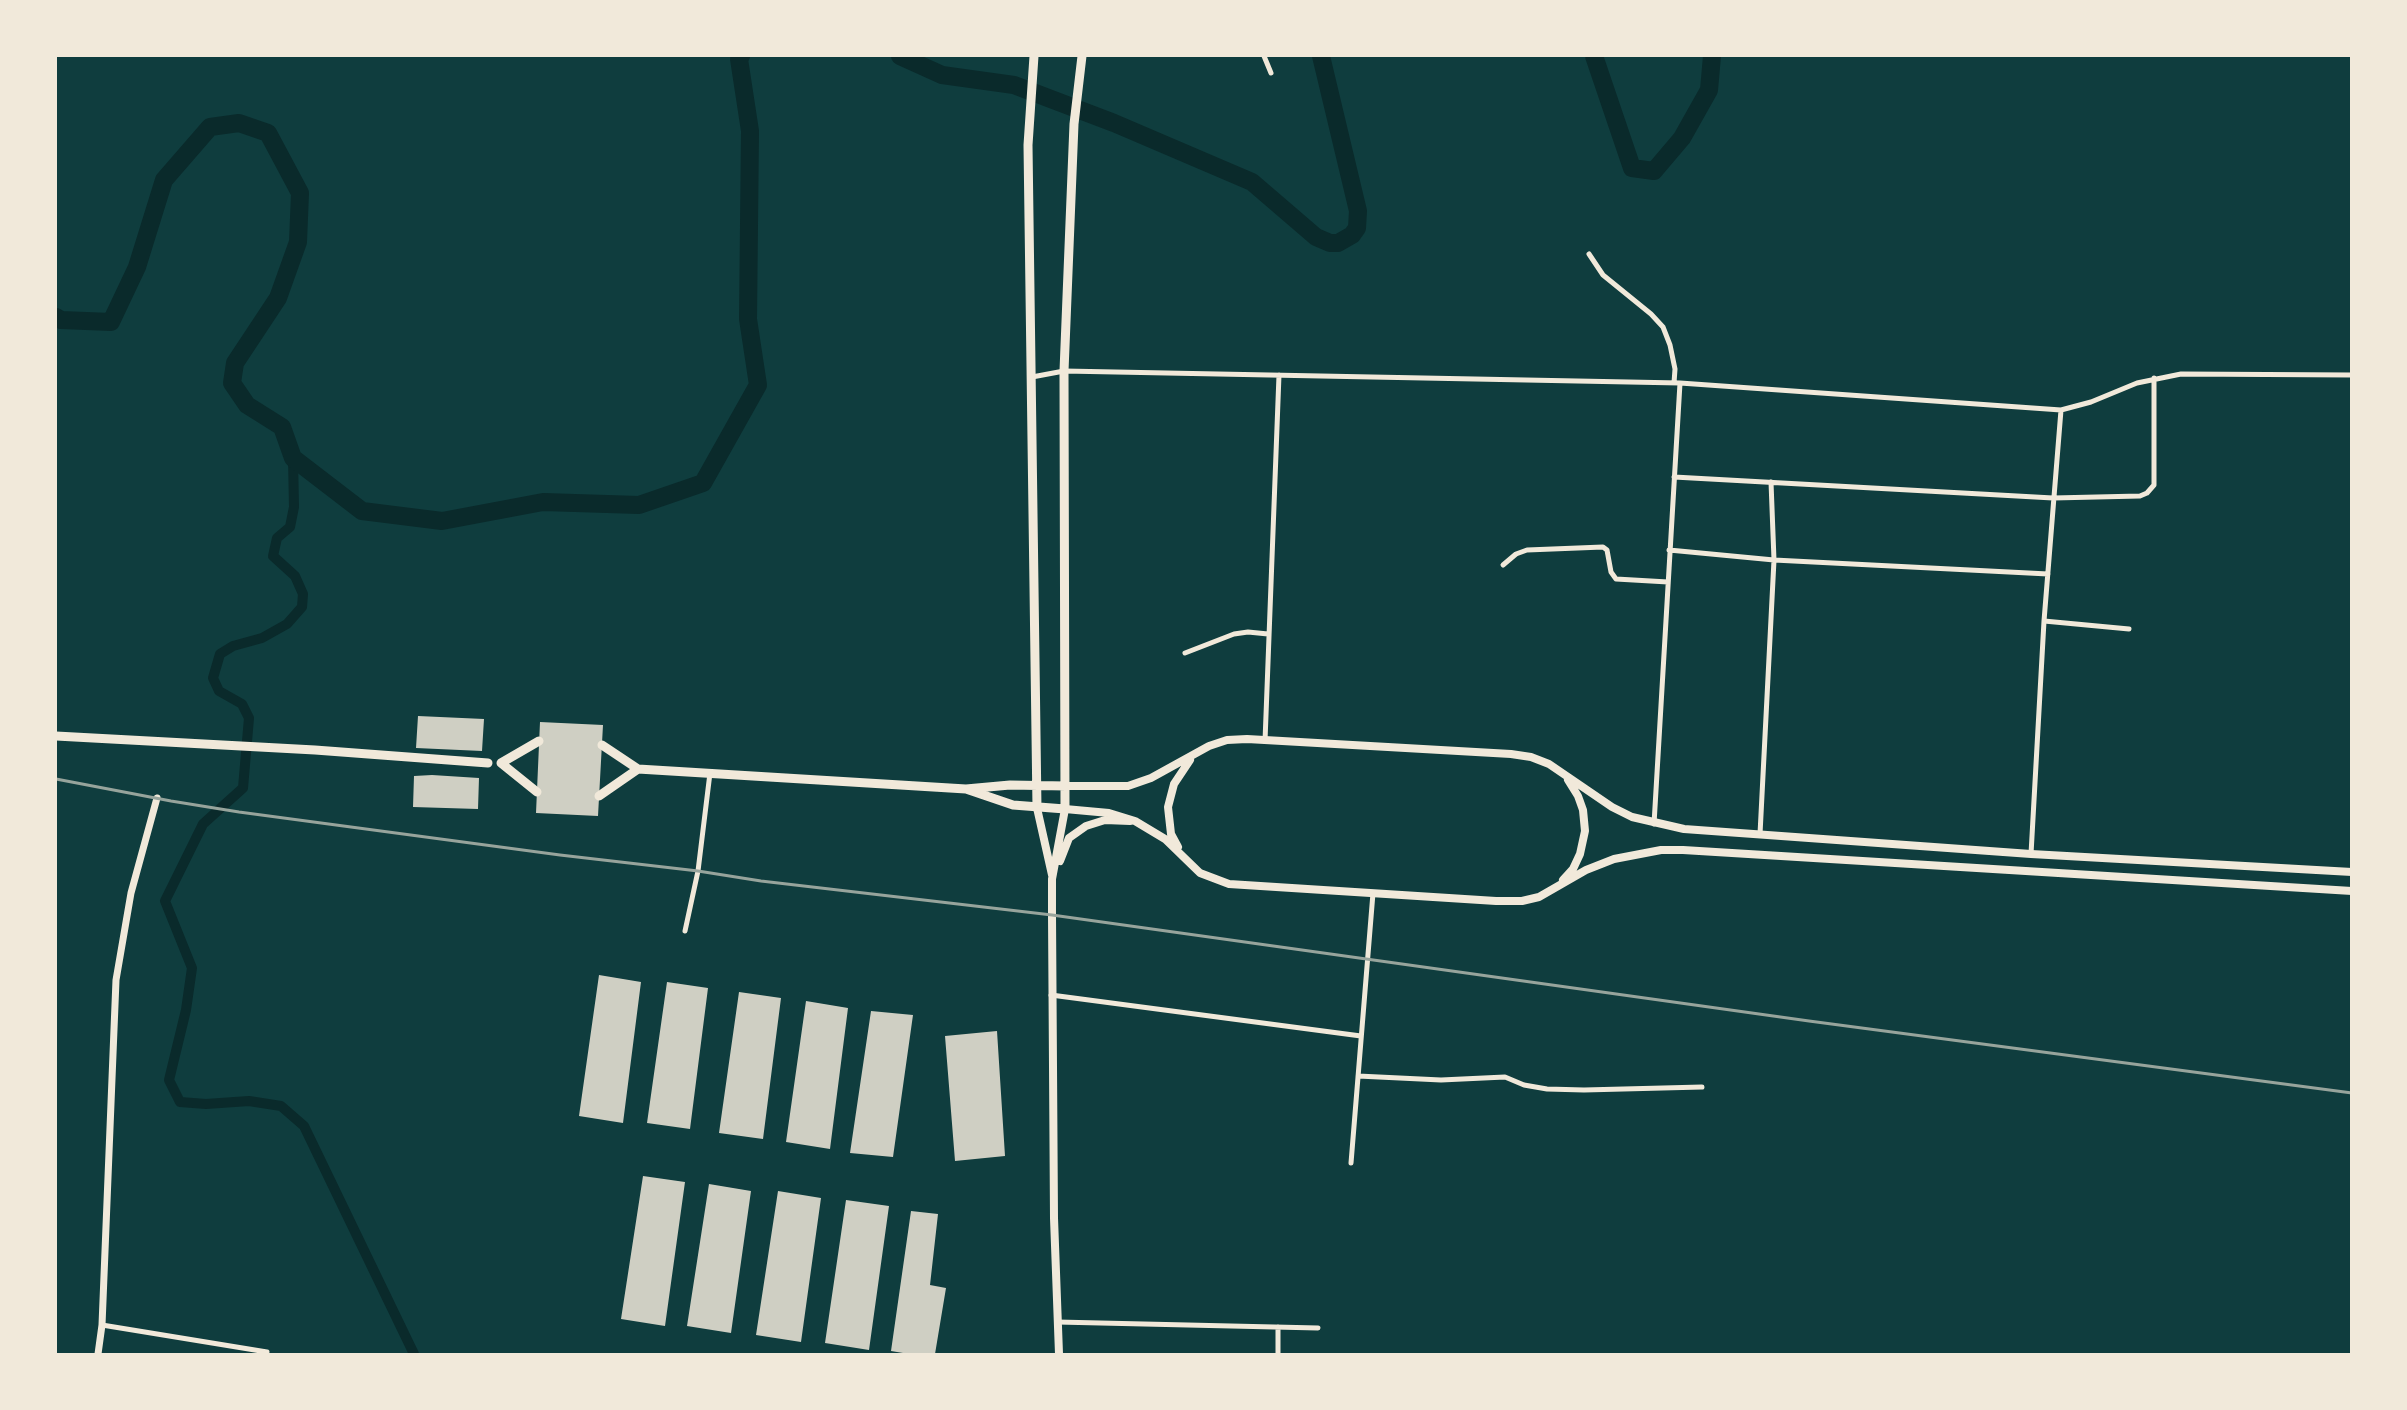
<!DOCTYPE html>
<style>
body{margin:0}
#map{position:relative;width:2407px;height:1410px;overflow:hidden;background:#0f3d3e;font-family:"Nunito Sans",sans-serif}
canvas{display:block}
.frame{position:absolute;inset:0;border:57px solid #f1e9da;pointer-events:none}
</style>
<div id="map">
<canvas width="2407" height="1410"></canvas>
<div class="frame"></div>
</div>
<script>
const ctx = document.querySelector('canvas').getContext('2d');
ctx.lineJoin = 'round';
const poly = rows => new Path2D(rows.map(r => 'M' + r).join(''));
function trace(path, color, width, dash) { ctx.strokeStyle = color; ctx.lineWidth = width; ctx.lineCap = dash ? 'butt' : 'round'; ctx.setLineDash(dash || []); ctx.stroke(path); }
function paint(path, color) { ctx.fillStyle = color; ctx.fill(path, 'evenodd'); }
const canal = poly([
 [293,458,294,507,290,527,277,538,273,556,295,576,303,594,302,607,287,624,262,638,233,646,220,654,213,678,219,691,242,704,249,718,243,788,203,824,165,901,192,968,186,1010,169,1080,180,1102,206,1104,249,1101,281,1106,304,1126,414,1354]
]);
const river = poly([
 [900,56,942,75,1014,85,1114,123,1252,182,1316,237,1330,243,1338,243,1352,235,1357,228,1358,211,1321,56],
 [1594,56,1632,168,1654,171,1682,138,1709,90,1712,56],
 [56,317,61,320,111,322,137,267,164,180,210,127,239,123,268,133,300,193,298,242,278,298,235,363,232,383,247,405,282,427,293,458,362,511,442,521,543,502,639,505,703,483,758,385,748,319,750,131,739,59,741,56]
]);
const building = poly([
 [418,716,484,719,482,751,416,748],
 [540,722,603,725,598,816,536,813],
 [432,775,479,778,478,809,413,807,414,776],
 [599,975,641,982,623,1123,579,1116],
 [667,982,708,988,690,1129,647,1123],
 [739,992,781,998,763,1139,719,1133],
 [806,1001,848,1008,830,1149,786,1142],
 [871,1011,913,1015,893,1157,850,1153],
 [997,1031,1005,1156,955,1161,945,1036],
 [643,1176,685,1182,665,1326,621,1319],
 [709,1184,751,1191,731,1333,687,1326],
 [778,1191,821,1198,801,1342,756,1335],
 [846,1200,889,1206,869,1350,825,1343],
 [911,1211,938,1214,930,1285,946,1288,935,1354,909,1354,891,1351]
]);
const minor = poly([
 [1264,56,1271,73],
 [1589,254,1603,275,1651,314,1663,327,1670,345,1675,369,1674,383],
 [1032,377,1064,371,1680,383,2061,410,2091,402,2137,383,2181,374,2352,375],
 [1674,477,2053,498,2140,496,2147,493,2154,485,2154,378],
 [1669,550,1774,560,2048,574],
 [1503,565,1516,554,1527,550,1603,547,1607,550,1611,572,1616,579,1668,582],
 [2044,621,2129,629],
 [1185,653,1234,634,1248,632,1268,634],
 [1265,741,1279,375],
 [1654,824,1680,383],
 [1760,834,1774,560,1771,482],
 [2031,854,2044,621,2061,410],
 [685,931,698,871,710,773],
 [1051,995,1361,1036],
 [1358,1076,1441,1080,1505,1077,1524,1085,1547,1089,1584,1090,1702,1087],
 [1351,1163,1373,893],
 [1057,1322,1318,1328],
 [102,1325,267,1352,266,1354],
 [1278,1327,1278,1354]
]);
const tertiary = poly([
 [98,1354,102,1325,116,980,131,893,157,798]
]);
const secondary = poly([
 [1037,808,1052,875],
 [1060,861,1069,838,1086,826,1105,820,1130,821],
 [1059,1354,1054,1218,1052,915,1052,879,1065,809]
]);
const primary = poly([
 [1066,786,1128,786,1151,778,1209,746,1227,740,1247,739,1511,754,1531,757,1549,764,1612,807,1632,817,1684,829,2031,854,2352,872],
 [1065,809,1109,813,1135,821,1165,839,1200,873,1229,884,1496,901,1522,901,1539,897,1586,870,1614,859,1661,850,1683,850,2352,891],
 [1178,847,1171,834,1168,807,1174,784,1190,760],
 [1563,880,1573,869,1580,854,1585,831,1583,810,1578,796,1568,780]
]);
const trunk = poly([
 [1034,56,1028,145,1037,808],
 [56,736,315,750,488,763],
 [602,745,638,769,966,789,1010,785,1066,786],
 [966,789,1013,805,1065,809,1064,371,1074,124,1082,56],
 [537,792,501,763,539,741],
 [599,796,638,769]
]);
const rail = poly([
 [56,779,171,801,239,812,560,855,698,871,761,881,1052,915,1809,1021,2352,1093]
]);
trace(canal, '#0a2a2b', 10);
trace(river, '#0a2a2b', 18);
paint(building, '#cfcfc3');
trace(minor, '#f1e9da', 5);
trace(tertiary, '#f1e9da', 7);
trace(secondary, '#f1e9da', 8);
trace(primary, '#f1e9da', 8);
trace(trunk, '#f1e9da', 9);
trace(rail, '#97a49c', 3);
</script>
